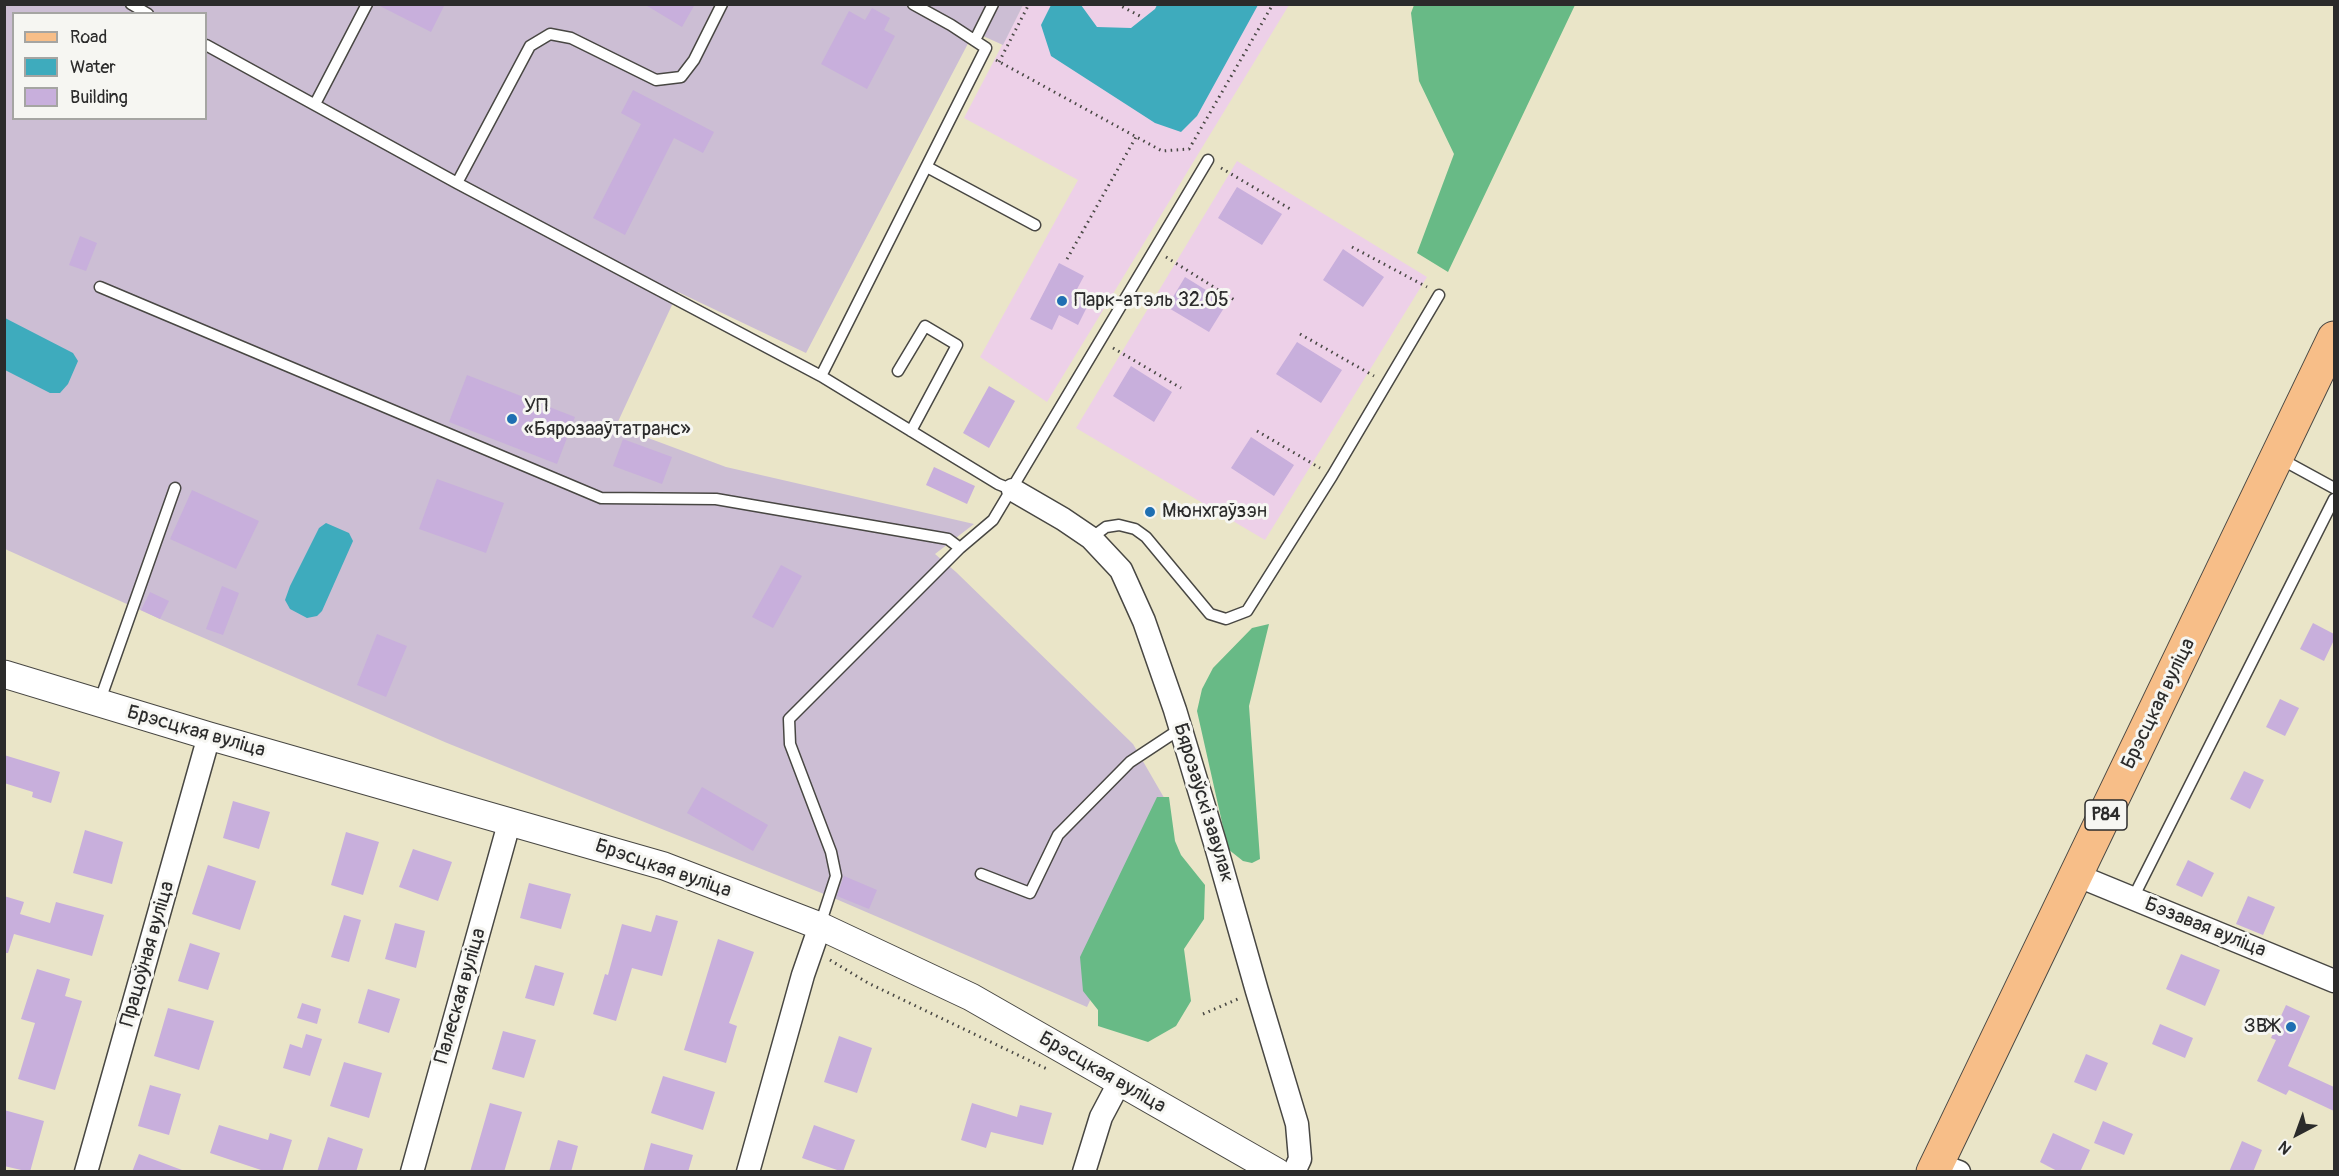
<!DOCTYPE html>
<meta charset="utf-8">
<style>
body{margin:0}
#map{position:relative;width:2339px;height:1176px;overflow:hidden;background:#eae5c8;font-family:Pangolin,sans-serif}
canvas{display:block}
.frame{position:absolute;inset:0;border:6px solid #2b2b2b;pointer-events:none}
.legend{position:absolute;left:12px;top:12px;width:195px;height:108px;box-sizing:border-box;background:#f6f6f2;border:2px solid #a5a5a2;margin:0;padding:8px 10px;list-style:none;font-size:18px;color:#2b2b2b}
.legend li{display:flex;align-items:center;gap:12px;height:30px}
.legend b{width:30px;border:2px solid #a5a5a2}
.north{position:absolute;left:2267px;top:1104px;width:60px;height:60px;-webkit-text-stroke:4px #f6f6f2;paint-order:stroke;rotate:221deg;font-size:16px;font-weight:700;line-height:24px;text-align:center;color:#2b2b2b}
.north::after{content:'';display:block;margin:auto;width:21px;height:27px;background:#2b2b2b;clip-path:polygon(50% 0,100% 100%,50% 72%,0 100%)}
</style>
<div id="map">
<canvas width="2339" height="1176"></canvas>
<div class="frame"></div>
<ul class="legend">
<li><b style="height:8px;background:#f7be88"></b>Road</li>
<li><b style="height:16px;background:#3eabbd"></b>Water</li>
<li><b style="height:16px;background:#c8afdc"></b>Building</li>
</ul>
<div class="north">N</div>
</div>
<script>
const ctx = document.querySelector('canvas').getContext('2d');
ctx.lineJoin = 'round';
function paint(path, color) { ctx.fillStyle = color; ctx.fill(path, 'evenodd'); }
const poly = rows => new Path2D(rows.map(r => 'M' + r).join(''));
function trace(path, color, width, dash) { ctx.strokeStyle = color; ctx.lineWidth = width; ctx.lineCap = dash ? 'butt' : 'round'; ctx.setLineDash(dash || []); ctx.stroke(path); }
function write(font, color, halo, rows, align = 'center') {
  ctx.font = font + ' Pangolin,sans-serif'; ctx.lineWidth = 6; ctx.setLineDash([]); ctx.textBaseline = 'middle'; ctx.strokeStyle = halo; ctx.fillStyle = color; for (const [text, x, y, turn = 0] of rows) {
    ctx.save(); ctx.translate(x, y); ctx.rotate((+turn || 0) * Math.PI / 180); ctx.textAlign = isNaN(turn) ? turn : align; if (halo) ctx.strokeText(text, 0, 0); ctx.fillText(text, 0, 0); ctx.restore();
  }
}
const built = poly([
 [1023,5,1289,5,1047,402,980,357,1078,180,964,118],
 [1237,161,1427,277,1265,540,1076,428]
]);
const industrial = poly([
 [5,5,1023,5,1003,45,974,32,806,353,678,292,616,426,726,467,974,524,935,554,956,572,1133,744,1170,808,1125,925,1087,1007,829,896,447,743,160,619,5,549],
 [14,14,206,14,206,118,14,118]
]);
const forest = poly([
 [1414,5,1575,5,1448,272,1417,253,1454,154,1419,81,1411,13],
 [1269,624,1249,706,1260,859,1252,863,1243,861,1228,849,1197,711,1202,689,1213,668,1252,628],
 [1157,797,1169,797,1175,841,1181,855,1205,885,1204,919,1184,949,1191,1001,1176,1026,1148,1042,1098,1026,1098,1010,1083,991,1080,957]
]);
const water = poly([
 [1051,5,1081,5,1097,27,1131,28,1155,9,1157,5,1258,5,1197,116,1181,132,1155,123,1051,56,1041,25],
 [5,318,73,353,78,361,68,384,60,393,50,393,5,370],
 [326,523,349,533,353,541,322,611,317,616,307,618,290,609,285,600,290,586,319,528]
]);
const building = poly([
 [376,4,445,4,431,32],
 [644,4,695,4,682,27],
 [872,8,890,18,884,30,895,36,867,89,821,64,849,11,865,20],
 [633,90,714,132,703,153,674,138,625,235,593,218,641,124,621,113],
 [1237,187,1282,214,1262,245,1218,218],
 [80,236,97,243,86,271,69,265],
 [1343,249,1384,277,1363,307,1323,280],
 [1059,263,1084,276,1076,291,1091,299,1078,325,1059,315,1052,330,1030,319],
 [1185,277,1227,303,1209,332,1167,307],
 [1297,342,1342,370,1321,403,1276,374],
 [1131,366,1172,392,1154,422,1113,396],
 [467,375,575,417,557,464,449,422],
 [989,386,1015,401,989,448,963,433],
 [1251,437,1294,465,1274,496,1231,468],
 [623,439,672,457,662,484,613,466],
 [934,467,975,486,967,504,926,485],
 [437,479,504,503,486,553,419,529],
 [192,490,259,521,236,569,170,539],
 [781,565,802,576,773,628,752,617],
 [222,586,239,593,223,635,206,629],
 [150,592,169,601,160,619,141,610],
 [2313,623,2334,634,2334,640,2324,661,2300,649],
 [377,634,407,646,386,697,357,685],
 [2280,699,2299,708,2285,736,2266,727],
 [4,755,60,772,51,803,32,797,33,792,4,783],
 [2244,771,2264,780,2250,809,2230,799],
 [702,787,768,825,753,851,687,813],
 [233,801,270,812,259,849,223,838],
 [85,830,123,842,112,884,73,873],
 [346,832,379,842,363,895,331,885],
 [413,849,452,862,438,901,399,887],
 [2188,860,2214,873,2202,897,2176,885],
 [208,865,256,881,240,930,192,914],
 [844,876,877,890,869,909,837,896],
 [529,883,571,894,561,929,520,918],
 [4,896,24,902,20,914,50,923,56,902,104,915,92,956,14,934,8,953,4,953],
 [2248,896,2275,907,2263,935,2236,924],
 [344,915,361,920,349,962,331,957],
 [656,915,678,921,662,976,632,968,616,1021,593,1014,605,974,608,975,622,924,651,932],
 [395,923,425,931,416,968,385,959],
 [718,939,754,952,729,1023,737,1026,726,1063,684,1050],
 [190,943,220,953,208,990,178,981],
 [2181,954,2220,970,2205,1006,2166,989],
 [535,965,564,973,554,1006,525,998],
 [37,969,70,979,65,996,82,1001,55,1090,18,1079,35,1023,21,1019],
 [368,989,400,999,389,1033,358,1023],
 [302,1003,321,1009,317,1024,297,1018],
 [2286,1005,2310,1016,2288,1066,2334,1087,2334,1111,2289,1090,2286,1095,2257,1081,2276,1040,2271,1038],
 [168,1008,214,1021,199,1070,154,1056],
 [2160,1024,2193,1038,2185,1058,2152,1044],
 [503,1031,536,1040,524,1078,492,1069],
 [306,1034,322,1039,310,1076,283,1068,290,1044,302,1048],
 [839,1036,872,1048,857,1093,824,1082],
 [2086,1054,2108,1063,2096,1091,2074,1082],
 [344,1062,382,1073,369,1118,330,1106],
 [663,1076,715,1092,703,1130,651,1113],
 [150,1085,181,1094,169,1135,138,1126],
 [490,1103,522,1112,504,1172,470,1172],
 [972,1103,1017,1117,1020,1105,1052,1113,1043,1145,991,1132,986,1148,961,1140],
 [4,1110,44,1121,30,1172,4,1166],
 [2103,1121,2133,1134,2124,1155,2094,1143],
 [219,1125,268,1140,270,1133,292,1140,282,1172,267,1172,210,1153],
 [814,1125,855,1140,843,1172,802,1158],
 [2053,1133,2090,1150,2080,1172,2059,1172,2040,1162],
 [328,1137,363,1149,356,1172,317,1172],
 [558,1140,578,1146,571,1172,549,1172],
 [2242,1141,2262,1150,2253,1172,2229,1172],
 [651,1143,693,1155,688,1172,643,1172],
 [139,1154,182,1170,181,1172,132,1172]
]);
const path = poly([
 [1117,4,1140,16],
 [996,60,1162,151,1189,149,1273,4],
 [999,62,1029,4],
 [1221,168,1292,210],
 [1352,247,1427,287],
 [1166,257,1236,301],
 [1067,259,1136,137],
 [1300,334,1374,376],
 [1113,348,1181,388],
 [1257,431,1320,468],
 [830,960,868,983,1047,1069],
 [1203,1014,1238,999]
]);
const service = poly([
 [131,4,148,14],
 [975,40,993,4],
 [206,45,457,183,821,376,998,484,1013,490],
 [315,104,367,4],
 [927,167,1035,225],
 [457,183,530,46,550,34,571,38,656,80,681,77,694,60,722,4],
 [100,287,601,498,716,499,948,539,960,548,993,520,1208,160],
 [898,371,925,326,957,345,911,431],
 [821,376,986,48,951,25,913,4],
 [2279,458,2334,488],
 [1091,538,1106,527,1119,525,1135,529,1146,537,1210,614,1226,619,1247,611,1332,476,1439,295],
 [99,703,175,488],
 [981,874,1030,893,1058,835,1130,762,1180,729],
 [2133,898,2334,499],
 [820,925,836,876,831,852,790,744,789,719,960,548]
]);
const minor = poly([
 [1013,490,1063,519,1091,538,1121,570,1144,621,1175,710,1215,843,1257,991,1297,1124,1300,1159,1294,1172],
 [2076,875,2334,981],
 [1937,1164,1959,1172],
 [86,1172,209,736],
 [412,1172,510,820],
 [748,1172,803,975,820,926],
 [1084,1172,1101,1117,1119,1083]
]);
const tertiary = poly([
 [4,674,209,736,664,866,820,926,971,997,1277,1172]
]);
const primary = poly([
 [1933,1172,2334,338]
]);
const markers = [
 [1062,301,6,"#1f6fb2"],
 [512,419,6,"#1f6fb2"],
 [1150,512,6,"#1f6fb2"],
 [2291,1027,6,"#1f6fb2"]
];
const shields = [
 [2106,815,42]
];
const shieldNames = [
 ["Р84",2106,815]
];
const poiNames = [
 ["Парк-атэль 32.05",1074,301],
 ["УП",524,407],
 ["«Бярозааўтатранс»",524,430],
 ["Мюнхгаўзэн",1162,512],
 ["ЗВЖ",2279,1027,"right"]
];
const streetNames = [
 ["Брэсцкая вуліца",2159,704,-64],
 ["Брэсцкая вуліца",196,732,16],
 ["Бярозаўскі завулак",1203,803,73],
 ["Брэсцкая вуліца",663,869,19],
 ["Бэзавая вуліца",2205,928,22],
 ["Працоўная вуліца",148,954,-74],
 ["Палеская вуліца",461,996,-74],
 ["Брэсцкая вуліца",1102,1073,30]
];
paint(built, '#edd0e8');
paint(industrial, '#ccbed4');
paint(forest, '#68ba86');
paint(water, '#3eabbd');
paint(building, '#c8afdc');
trace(service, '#484743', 13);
trace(minor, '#484743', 25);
trace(tertiary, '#484743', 29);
trace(primary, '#484743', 35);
trace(path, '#484743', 3, [1.5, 4.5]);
trace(service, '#fff', 10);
trace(minor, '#fff', 22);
trace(tertiary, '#fff', 27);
trace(primary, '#f7be88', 33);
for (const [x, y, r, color] of markers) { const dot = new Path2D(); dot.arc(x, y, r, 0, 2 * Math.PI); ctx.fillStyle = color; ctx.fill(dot); trace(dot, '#f6f6f2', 2); }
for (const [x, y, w] of shields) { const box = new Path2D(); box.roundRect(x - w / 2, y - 15, w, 30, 4.5); ctx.fillStyle = '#f6f6f2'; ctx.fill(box); trace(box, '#2b2b2b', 1.5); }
write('bold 18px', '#2b2b2b', null, shieldNames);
write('20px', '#2b2b2b', '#f6f6f2', poiNames, 'left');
write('20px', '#2b2b2b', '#f6f6f2', streetNames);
</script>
